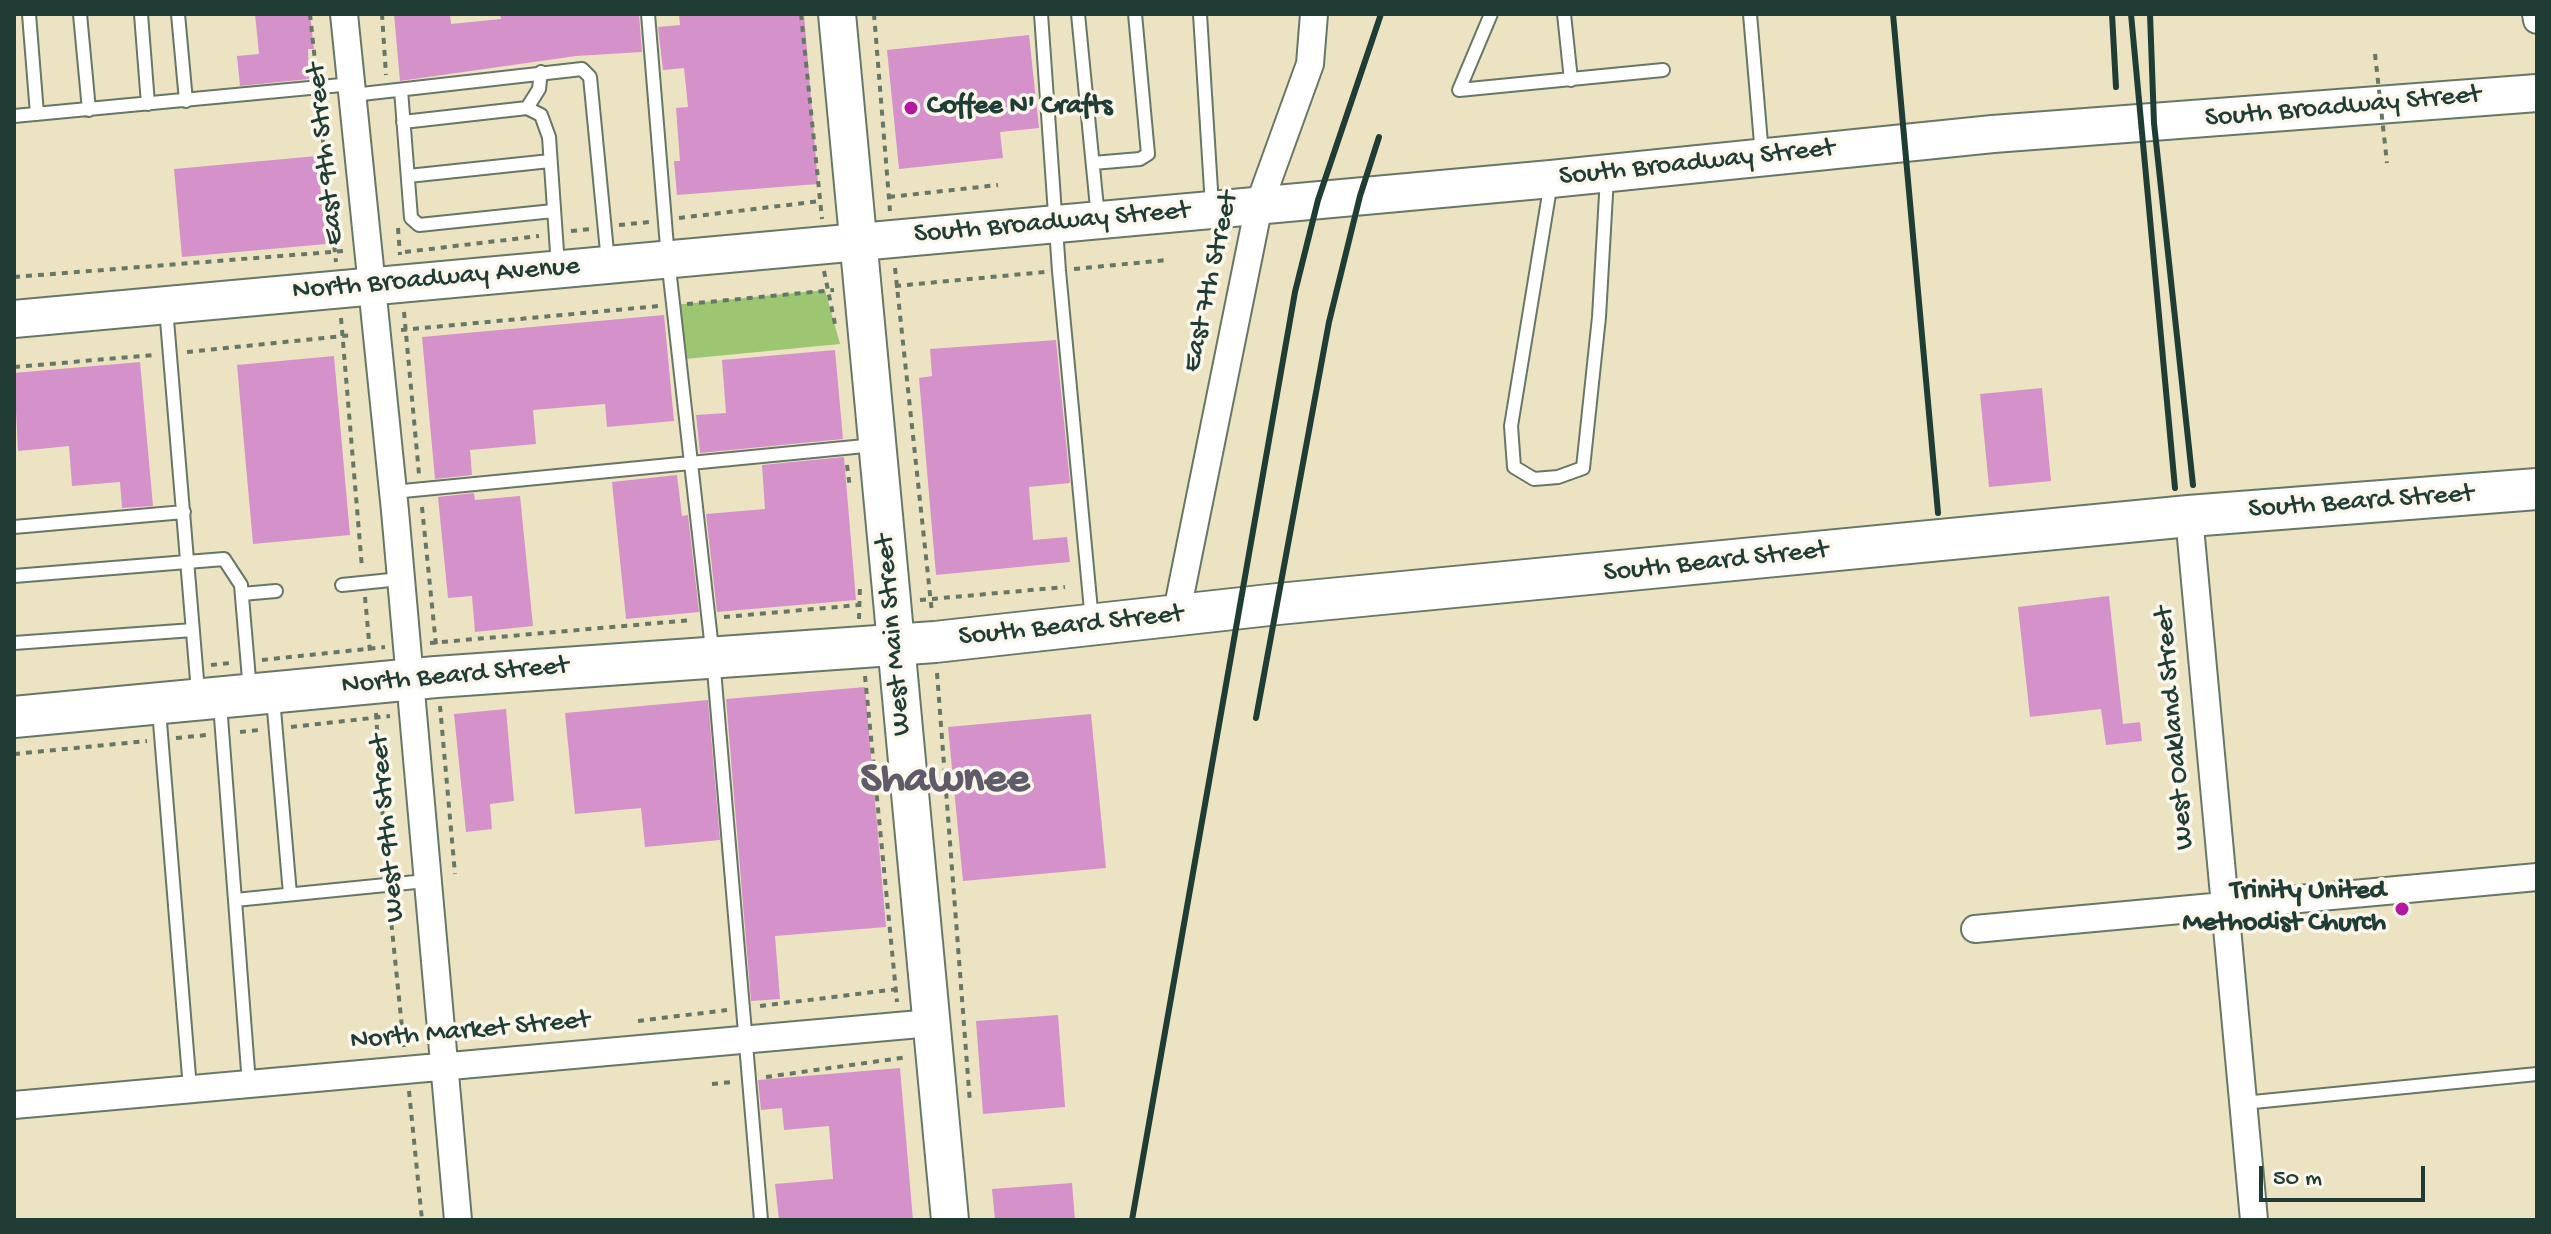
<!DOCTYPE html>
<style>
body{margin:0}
#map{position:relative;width:2551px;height:1234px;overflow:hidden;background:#ece3c3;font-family:"Gochi Hand",sans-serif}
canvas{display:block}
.frame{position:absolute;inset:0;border:16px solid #1f3d34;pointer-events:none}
.scale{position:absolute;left:2259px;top:1166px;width:166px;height:36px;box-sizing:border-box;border:4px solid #1f3d34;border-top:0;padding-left:10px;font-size:24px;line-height:28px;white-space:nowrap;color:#1f3d34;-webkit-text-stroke:6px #fbf7ec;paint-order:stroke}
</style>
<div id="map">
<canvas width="2551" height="1234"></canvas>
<div class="frame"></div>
<div class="scale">50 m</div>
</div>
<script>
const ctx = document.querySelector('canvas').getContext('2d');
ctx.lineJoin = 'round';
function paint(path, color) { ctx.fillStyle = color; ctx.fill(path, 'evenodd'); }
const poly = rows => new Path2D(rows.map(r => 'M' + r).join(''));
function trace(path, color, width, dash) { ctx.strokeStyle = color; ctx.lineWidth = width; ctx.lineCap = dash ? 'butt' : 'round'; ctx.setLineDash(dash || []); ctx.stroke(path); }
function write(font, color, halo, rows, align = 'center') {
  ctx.font = font + ' "Gochi Hand",sans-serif'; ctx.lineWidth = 7; ctx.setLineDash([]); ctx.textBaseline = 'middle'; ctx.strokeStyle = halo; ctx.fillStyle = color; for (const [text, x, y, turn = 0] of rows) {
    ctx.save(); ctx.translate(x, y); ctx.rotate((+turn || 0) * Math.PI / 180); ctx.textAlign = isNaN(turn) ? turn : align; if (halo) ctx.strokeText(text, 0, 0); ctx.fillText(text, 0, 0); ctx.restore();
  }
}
const green = poly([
 [825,290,840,344,675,360,673,305]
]);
const building = poly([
 [255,14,310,14,314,49,308,49,309,79,240,86,237,56,259,54],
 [394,14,450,14,451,24,501,19,500,14,639,14,642,52,576,56,400,81],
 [679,14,804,14,818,184,677,195,674,161,680,161,676,108,688,107,684,68,663,70,658,27,680,25],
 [1029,35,1039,128,1000,132,1003,158,899,169,887,50],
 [317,156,326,244,182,257,174,169],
 [664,315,674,421,607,427,605,404,533,410,536,444,470,450,472,475,435,479,422,337],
 [1056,340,1070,483,1029,487,1033,540,1067,537,1070,562,936,575,919,378,932,376,930,349],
 [835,350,843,439,700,453,696,415,726,413,722,360],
 [334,356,350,535,253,544,237,365],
 [140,362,153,506,122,508,120,482,72,486,69,446,18,451,14,373],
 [2042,388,2051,481,1989,487,1980,394],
 [844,457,856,600,717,612,706,514,765,509,762,465],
 [677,475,682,516,688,515,699,612,626,619,612,482],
 [474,493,475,500,520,496,533,626,475,632,472,596,448,598,438,497],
 [2109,596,2123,724,2140,722,2142,741,2106,745,2101,709,2030,717,2018,607],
 [865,687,886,927,775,936,780,999,751,1001,726,699],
 [708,700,720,840,645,847,641,808,575,814,565,713],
 [506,709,514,801,490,804,492,829,466,832,454,714],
 [1091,714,1106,868,963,881,948,727],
 [1058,1015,1065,1107,983,1114,976,1021],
 [900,1068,913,1220,779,1220,775,1184,833,1179,829,1126,784,1130,782,1108,761,1110,758,1080],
 [1072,1183,1075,1220,995,1220,992,1189]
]);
const path = poly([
 [310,14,316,71],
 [382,14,386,75],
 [801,14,822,219],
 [874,14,890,211],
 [319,103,336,262],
 [889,197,998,185],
 [679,218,821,201],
 [619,225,650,222],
 [398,228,400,255],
 [571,231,591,229],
 [405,252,539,236],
 [895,268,932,613],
 [1074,269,1167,260],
 [824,271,836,329],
 [14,277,344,251],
 [895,286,1045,272],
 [687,304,834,290],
 [404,312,419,474],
 [341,318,362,568],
 [401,330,659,306],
 [187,352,353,335],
 [14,367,154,355],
 [847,465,850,488],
 [422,507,436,645],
 [365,597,370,652],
 [920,600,1065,587],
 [724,617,859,605],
 [859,619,860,584],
 [430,643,692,620],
 [262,660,385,647],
 [211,665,230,663],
 [937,673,970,1103],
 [865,676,897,1002],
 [440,706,455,874],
 [376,713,386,867],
 [291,727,390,716],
 [240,732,259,730],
 [176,738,207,735],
 [14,754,147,741],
 [389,900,404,1047],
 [760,1006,898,989],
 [638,1021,727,1010],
 [766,1077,908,1057],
 [712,1084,733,1082],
 [409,1091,422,1220]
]);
const lane = poly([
 [29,14,37,114],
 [80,14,89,110],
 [141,14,148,104],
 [178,14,186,101],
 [648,14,668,259,713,658,761,1220],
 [1041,14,1059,271,1092,621],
 [1078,14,1098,218],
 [1200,14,1212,206],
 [1491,14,1459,90,1663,70],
 [1564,14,1571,80],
 [1750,14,1762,155],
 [401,90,411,218,419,225,553,211],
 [353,95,582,69,590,77,608,262],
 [527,108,539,89,541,72],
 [14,116,352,84],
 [403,122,527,108,541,115,549,137,558,266],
 [1093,163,1140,159,1148,154,1135,14],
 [408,176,550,161],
 [1551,182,1511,426,1514,467,1534,479,1558,477,1583,468,1599,317,1607,177],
 [166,308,198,692],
 [393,492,875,445],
 [14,527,184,512],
 [14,576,224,559,241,585,250,691],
 [342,585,400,579],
 [242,594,276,591],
 [14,643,193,630],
 [273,698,290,894],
 [220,704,249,1084],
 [159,710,190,1089],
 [235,900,426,881],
 [2243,1103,2537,1074]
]);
const street = poly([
 [344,14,395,511,458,1220],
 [2536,14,2537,20],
 [2189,516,2254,1220],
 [1176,616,1259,205,1310,64,1314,14],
 [1975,929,2537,877],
 [14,1105,931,1023]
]);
const secondary = poly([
 [837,14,950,1220],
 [14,319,1551,179,1993,134,2537,93]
]);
const primary = poly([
 [14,717,436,677,935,642,1278,604,2189,516,2537,489]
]);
const rail = poly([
 [1893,14,1938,513],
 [2112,14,2116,87],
 [2131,14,2175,488],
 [2150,14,2154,123,2193,485],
 [1256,718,1329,322,1360,196,1379,137],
 [1132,1220,1295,292,1318,200,1381,14]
]);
const pathBridge = poly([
 [2375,54,2387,163]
]);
const markers = [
 [911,108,8,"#b5179e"],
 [2402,909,8,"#b5179e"]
];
const poiNames = [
 ["Coffee N' Crafts",927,108],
 ["Trinity United",2386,893,"right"],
 ["Methodist Church",2386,925,"right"]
];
const streetNames = [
 ["South Broadway Street",2343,108,-5],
 ["East 9th Street",327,154,-96],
 ["South Broadway Street",1697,164,-6],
 ["South Broadway Street",1052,224,-5],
 ["North Broadway Avenue",436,280,-5],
 ["East 7th Street",1212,282,-78],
 ["South Beard Street",2361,503,-4],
 ["South Beard Street",1716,563,-6],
 ["South Beard Street",1071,627,-6],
 ["West Main Street",895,635,-95],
 ["North Beard Street",455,677,-5],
 ["West Oakland Street",2176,728,-95],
 ["West 9th Street",389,828,-95],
 ["North Market Street",470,1032,-5]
];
const townNames = [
 ["Shawnee",945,782]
];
paint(green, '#9cc672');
paint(building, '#d592ca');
trace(lane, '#677766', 16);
trace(street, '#677766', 30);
trace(secondary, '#677766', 40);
trace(primary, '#677766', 44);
trace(path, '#677766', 4, [6, 6]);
trace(lane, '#fff', 12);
trace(street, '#fff', 26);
trace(secondary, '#fff', 36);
trace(primary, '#fff', 40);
trace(rail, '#1f3d34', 6);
trace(pathBridge, '#677766', 4, [6, 6]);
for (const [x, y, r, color] of markers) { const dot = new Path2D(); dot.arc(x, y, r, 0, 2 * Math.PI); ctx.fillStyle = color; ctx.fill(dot); trace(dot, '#fbf7ec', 3); }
write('bold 28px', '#1f3d34', '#fbf7ec', poiNames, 'left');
write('28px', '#1f3d34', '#fbf7ec', streetNames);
write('bold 44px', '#5f5b68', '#fbf7ec', townNames);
</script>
